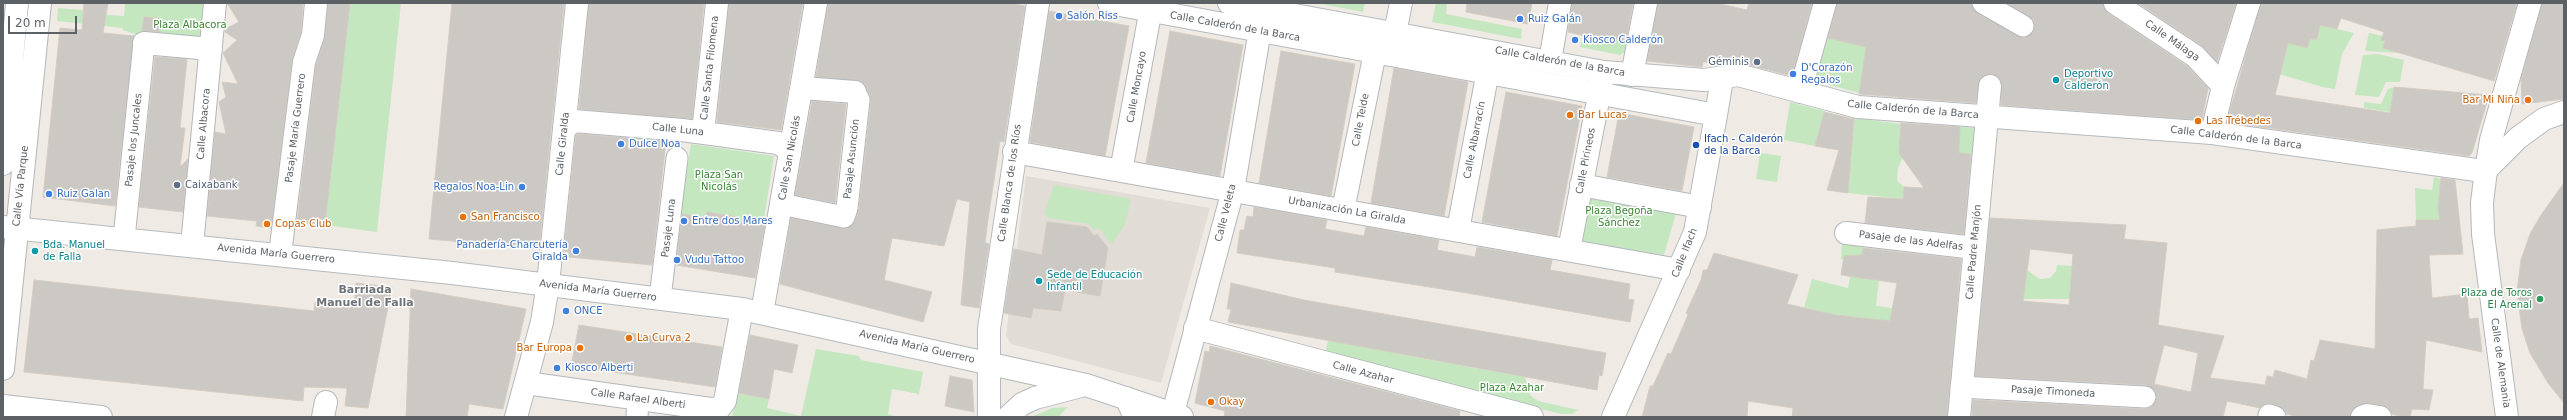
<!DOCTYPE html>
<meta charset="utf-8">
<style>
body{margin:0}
#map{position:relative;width:2567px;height:420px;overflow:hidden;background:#efebe4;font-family:"DejaVu Sans",sans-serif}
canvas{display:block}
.frame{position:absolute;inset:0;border:4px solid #5c6165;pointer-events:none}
.scale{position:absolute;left:8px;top:16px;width:69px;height:18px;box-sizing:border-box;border:2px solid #5c6165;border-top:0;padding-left:5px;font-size:12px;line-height:14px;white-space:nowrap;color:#5c6165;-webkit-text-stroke:3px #fff;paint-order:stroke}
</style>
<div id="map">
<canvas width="2567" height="420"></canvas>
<div class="frame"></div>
<div class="scale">20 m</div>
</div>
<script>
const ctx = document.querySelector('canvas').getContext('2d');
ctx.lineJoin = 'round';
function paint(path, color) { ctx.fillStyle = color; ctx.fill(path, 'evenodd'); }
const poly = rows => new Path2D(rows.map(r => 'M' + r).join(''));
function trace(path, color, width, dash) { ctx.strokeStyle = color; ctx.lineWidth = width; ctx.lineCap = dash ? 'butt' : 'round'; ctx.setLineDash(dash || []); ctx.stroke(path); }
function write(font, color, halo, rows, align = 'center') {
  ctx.font = font + ' "DejaVu Sans",sans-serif'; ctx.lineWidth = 3; ctx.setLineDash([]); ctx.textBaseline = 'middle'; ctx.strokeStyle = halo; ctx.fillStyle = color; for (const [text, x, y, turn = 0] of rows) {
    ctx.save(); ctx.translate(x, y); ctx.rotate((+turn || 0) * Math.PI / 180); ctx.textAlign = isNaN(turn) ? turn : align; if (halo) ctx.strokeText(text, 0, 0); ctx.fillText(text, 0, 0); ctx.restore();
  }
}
const education = poly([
 [1026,176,1210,208,1161,383,1011,344,1006,335]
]);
const green = poly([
 [125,3,215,3,211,49,140,36,123,30,123,28,57,21,58,8,83,10,83,13,124,16],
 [350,3,401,3,377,232,325,225],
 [1316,3,1365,3,1363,12],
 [1436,3,1447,3,1446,14,1522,29,1521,39,1432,22],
 [2320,25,2354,33,2342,54,2335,89,2322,87,2279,74,2288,43,2307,48,2310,39,2317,38],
 [1845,28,1868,34,1859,93,1812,80,1824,37,1842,41],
 [2369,33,2383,36,2382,40,2385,41,2383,48,2399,53,2365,51],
 [1583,36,1610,42,1611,38,1628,42,1625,52,1620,55,1580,47],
 [2378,54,2404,60,2400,82,2386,82,2379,97,2355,95,2363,55],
 [2394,87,2390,112,2364,108,2364,102,2381,104,2388,89],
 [1790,102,1824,111,1815,146,1784,140],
 [1854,118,1901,124,1903,157,1898,168,1897,181,1904,187,1903,199,1848,193],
 [1951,126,1976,128,1973,154,1959,153,1960,140,1950,139],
 [691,144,774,156,763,225,737,222,738,217,707,212,706,218,680,214],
 [1760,153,1781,156,1777,182,1756,179],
 [2434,177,2441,179,2440,220,2416,220,2415,188,2432,190],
 [1054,185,1131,199,1125,225,1111,244,1099,228,1095,230,1089,224,1049,218,1044,213],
 [1591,187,1681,196,1664,255,1581,242],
 [1842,242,1863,245,1860,277,1879,280,1876,306,1900,309,1898,322,1834,315,1804,308,1812,279,1848,288,1850,277,1855,277,1849,256,1841,260],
 [2057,265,2072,266,2070,299,2023,299,2027,270,2040,279,2050,278,2056,271],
 [1328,340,1442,362,1459,358,1458,365,1525,377,1530,395,1538,401,1578,410,1572,414,1562,414,1453,389,1325,355],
 [816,349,859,356,861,360,923,372,919,394,892,389,888,414,898,417,732,417,737,393,769,399,767,408,801,416],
 [1068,407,1058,417,1031,417,1052,408]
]);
const building = poly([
 [84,3,108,3,103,33,134,36,115,206,43,197,60,28,82,30,84,3],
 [227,3,303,3,301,32,292,60,271,228,256,226,257,221,207,216,215,132,226,134,219,102,226,97,222,82,238,84,223,53,237,40,225,32,225,29,239,22,227,3],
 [328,3,350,3,325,225,297,222,316,65,325,36,328,3],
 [452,3,564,3,539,249,429,239,452,3],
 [589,3,704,3,692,119,579,109,589,3],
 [729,3,803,3,781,130,717,122,729,3],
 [828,3,1009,3,1025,6,1004,142,1000,141,988,219,985,243,989,244,979,308,961,305,970,202,957,199,944,246,892,238,884,280,932,292,923,322,780,284,791,218,847,229,855,221,859,209,871,101,866,87,862,82,816,77,828,3],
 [1467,3,1532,3,1528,24,1466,12,1467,3],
 [1572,3,1633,3,1626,41,1611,38,1610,42,1568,32,1572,3],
 [1658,3,1716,3,1747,10,1749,3,1812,3,1792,76,1741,63,1703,62,1702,67,1647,61,1658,3],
 [1837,3,1971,3,1977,13,2023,38,2033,32,2034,20,2007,3,2103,3,2108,13,2187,66,2208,88,2202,120,2001,105,2001,81,1997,76,1991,74,1980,79,1976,103,1859,94,1866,47,1828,38,1837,3],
 [2138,3,2236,3,2217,62,2202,46,2138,3],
 [2261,3,2517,3,2494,81,2383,48,2385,41,2381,40,2384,32,2341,18,2337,29,2320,25,2317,39,2310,39,2307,48,2288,43,2275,95,2390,113,2394,87,2489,95,2472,153,2469,156,2234,123,2229,114,2261,3],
 [2542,3,2564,3,2564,99,2522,104,2521,80,2542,3],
 [1049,11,1129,26,1105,156,1030,142,1049,11],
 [144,17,162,19,160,32,142,31,144,17],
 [1170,31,1243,45,1220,176,1146,163,1170,31],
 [1281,51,1355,64,1331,196,1259,183,1281,51],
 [155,57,187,59,180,128,185,128,180,167,188,159,183,212,139,207,155,57],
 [1394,68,1468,82,1444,216,1371,203,1394,68],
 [1506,92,1582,106,1557,236,1482,222,1506,92],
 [812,101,846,104,835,203,795,195,812,101],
 [1824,112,1854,119,1848,193,1827,190,1839,150,1815,146,1824,112],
 [1619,113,1694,127,1682,191,1607,177,1619,113],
 [1901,123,1960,127,1959,153,1971,154,1964,234,1865,223,1868,197,1903,199,1904,187,1924,188,1899,153,1901,123],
 [578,134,666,141,652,265,569,257,569,252,564,251,576,135,578,134],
 [2441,178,2455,180,2463,254,2429,255,2432,298,2467,294,2469,319,2478,318,2482,352,2426,340,2423,389,2433,390,2429,410,2412,409,2410,417,2403,417,2392,414,2388,408,2382,405,2368,403,2356,406,2350,417,2299,417,2287,414,2284,409,2273,404,2266,403,2260,408,2227,401,2223,417,1972,417,1973,400,2144,409,2151,407,2157,398,2155,391,2146,385,1975,376,1990,218,2126,225,2124,239,2167,243,2158,325,2224,336,2210,378,2265,385,2267,376,2273,377,2275,370,2307,379,2311,360,2314,361,2320,340,2375,349,2377,230,2416,226,2416,220,2440,220,2438,208,2441,178],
 [2030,249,2073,254,2069,305,2023,301,2030,249],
 [2164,345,2198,353,2191,392,2154,384,2164,345],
 [2564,183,2564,403,2548,383,2530,353,2522,329,2517,292,2521,260,2530,234,2541,215,2564,183],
 [1254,207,1327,220,1325,229,1364,236,1366,227,1439,240,1437,250,1475,257,1477,247,1552,260,1550,270,1630,284,1628,299,1634,300,1630,322,1467,293,1335,272,1335,268,1237,253,1240,230,1244,230,1247,216,1253,217,1254,207],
 [707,212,738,217,737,222,765,225,755,278,676,265,682,214,706,218,707,212],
 [1047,222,1087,227,1094,236,1097,234,1108,248,1100,296,1065,290,1061,311,1033,308,1031,318,1004,313,1014,249,1042,255,1047,222],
 [1863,248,1961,259,1947,417,1792,417,1793,408,1748,401,1747,417,1642,417,1650,386,1653,386,1668,353,1671,354,1688,315,1686,313,1701,280,1703,270,1707,270,1714,253,1798,275,1787,304,1835,315,1890,321,1897,283,1841,275,1844,256,1862,255,1863,248],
 [34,280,314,311,315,302,354,307,356,283,392,287,368,408,345,406,347,388,304,387,303,401,24,372,34,280],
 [1231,283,1304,300,1606,353,1602,376,1599,375,1597,390,1228,322,1231,309,1227,309,1231,283],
 [411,289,526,309,503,409,469,404,467,417,406,417,411,289],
 [579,325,722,347,715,387,571,366,579,325],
 [750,335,798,345,792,373,774,369,769,399,739,393,750,335],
 [1210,346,1460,411,1459,417,1224,417,1225,411,1195,403,1205,351,1209,352,1210,346],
 [950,376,972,380,974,412,945,406,950,376]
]);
const pedestrian = poly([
 [1983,3,2023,26],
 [781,204,844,217,847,208,859,100,855,92],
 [124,238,144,43],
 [660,298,677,158],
 [1961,387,2145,397],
 [2269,415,2275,417],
 [637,417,638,399]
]);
const minor = poly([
 [2115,3,2195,56,2223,86],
 [1395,33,1401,3],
 [144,43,211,49],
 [1550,61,1560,3],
 [1632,75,1646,3],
 [802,88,855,92],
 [1800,92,1825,3],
 [564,129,574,121,682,130,778,143,786,148,790,154],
 [703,132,717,3],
 [2212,133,2223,86,2249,3],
 [1014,152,1679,270],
 [2486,170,2491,140,2530,3],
 [1121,171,1152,3],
 [1581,185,1700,207],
 [1343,210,1379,33],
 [1458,230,1491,55],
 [1846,233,1975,248],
 [192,245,215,3],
 [1569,250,1603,75],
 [280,254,304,62,313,35,316,3],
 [762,313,816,3],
 [1195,328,1532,417],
 [526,383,718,410,725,401,742,309],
 [1126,398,1135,417],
 [3,406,101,417],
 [1173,413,1233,190,1263,12],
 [323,417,326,402],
 [1959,417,1990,86],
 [2362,417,2367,415,2380,417]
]);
const tertiary = poly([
 [3,164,17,3],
 [2486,170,2482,203,2483,234,2507,417],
 [3,369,40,3],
 [516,417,542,322,548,284,577,3],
 [1613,417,1695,232,1716,115]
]);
const secondary = poly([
 [1109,3,1716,115,1722,79],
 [1229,3,1604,72,1704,80,1738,75,1858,107,2212,133,2476,170,2486,170,2518,138,2544,119,2564,112],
 [3,227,452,273,742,309,1086,385,1182,417],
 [989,417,989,329,1038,3],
 [1008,417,1022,404,1035,398,1081,386]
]);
const markers = [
 [1059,16,4,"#3f7fe0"],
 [1520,19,4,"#3f7fe0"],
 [1575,40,4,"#3f7fe0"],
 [1757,62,4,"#5c6f8a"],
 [1793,74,4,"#3f7fe0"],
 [2056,80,4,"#0f9aa8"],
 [2528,100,4,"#e8710a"],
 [1570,115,4,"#e8710a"],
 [2198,121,4,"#e8710a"],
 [621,144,4,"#3f7fe0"],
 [1696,145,4,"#1a4fb4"],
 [177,185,4,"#5c6f8a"],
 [522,187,4,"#3f7fe0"],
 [49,194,4,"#3f7fe0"],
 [463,217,4,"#e8710a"],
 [684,221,4,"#3f7fe0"],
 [267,224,4,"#e8710a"],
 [35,251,4,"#0f9aa8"],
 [576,251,4,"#3f7fe0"],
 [677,260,4,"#3f7fe0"],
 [1039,281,4,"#0f9aa8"],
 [2540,299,4,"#2e9e5b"],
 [566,311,4,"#3f7fe0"],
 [629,338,4,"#e8710a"],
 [580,348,4,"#e8710a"],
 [557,368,4,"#3f7fe0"],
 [1211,402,4,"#e8710a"]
];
const shopNames = [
 ["Salón Riss",1067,16],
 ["Ruiz Galán",1528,19],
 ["Kiosco Calderón",1583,40],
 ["D'Corazón",1801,68],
 ["Regalos",1801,80],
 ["Dulce Noa",629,144],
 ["Regalos Noa-Lin",514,187,"right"],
 ["Ruiz Galan",57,194],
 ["Entre dos Mares",692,221],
 ["Panadería-Charcutería",568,245,"right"],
 ["Giralda",568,257,"right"],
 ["Vudu Tattoo",685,260],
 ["ONCE",574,311],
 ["Kiosco Alberti",565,368]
];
const parkNames = [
 ["Plaza Albacora",190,25],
 ["Plaza San",719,175],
 ["Nicolás",719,187],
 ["Plaza Begoña",1619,211],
 ["Sánchez",1619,223],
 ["Plaza Azahar",1512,388]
];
const streetNames = [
 ["Calle Calderón de la Barca",1235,27,10],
 ["Calle Málaga",2172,41,35],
 ["Calle Calderón de la Barca",1560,62,10],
 ["Calle Santa Filomena",710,68,-84],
 ["Calle Moncayo",1137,87,-80],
 ["Calle Calderón de la Barca",1913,110,5],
 ["Calle Teide",1361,120,-79],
 ["Calle Albacora",204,124,-85],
 ["Pasaje María Guerrero",296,128,-83],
 ["Calle Luna",678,130,6],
 ["Calle Calderón de la Barca",2236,138,7],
 ["Pasaje los Juncales",134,140,-84],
 ["Calle Albarracín",1475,140,-79],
 ["Calle Giralda",563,144,-84],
 ["Calle San Nicolás",790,158,-80],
 ["Pasaje Asunción",852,159,-84],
 ["Calle Pirineos",1586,161,-79],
 ["Calle Blanca de los Ríos",1010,183,-82],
 ["Calle Vía Parque",21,186,-84],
 ["Urbanización La Giralda",1347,211,10],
 ["Calle Veleta",1226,213,-76],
 ["Pasaje Luna",669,228,-83],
 ["Pasaje de las Adelfas",1911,241,7],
 ["Calle Padre Manjón",1974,252,-85],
 ["Calle Ifach",1685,253,-68],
 ["Avenida María Guerrero",276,254,6],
 ["Avenida María Guerrero",598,291,7],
 ["Avenida María Guerrero",917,347,13],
 ["Calle de Alemania",2500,363,82],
 ["Calle Azahar",1363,373,15],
 ["Pasaje Timoneda",2053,392,3],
 ["Calle Rafael Alberti",638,399,8]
];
const serviceNames = [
 ["Géminis",1749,62],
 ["Caixabank",185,185,"left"]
];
const cultureNames = [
 ["Deportivo",2064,74],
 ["Calderón",2064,86],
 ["Bda. Manuel",43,245],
 ["de Falla",43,257],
 ["Sede de Educación",1047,275],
 ["Infantil",1047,287]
];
const foodNames = [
 ["Bar Mi Niña",2520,100,"right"],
 ["Bar Lucas",1578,115],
 ["Las Trébedes",2206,121],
 ["San Francisco",471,217],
 ["Copas Club",275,224],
 ["La Curva 2",637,338],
 ["Bar Europa",572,348,"right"],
 ["Okay",1219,402]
];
const transitNames = [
 ["Ifach - Calderón",1704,139],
 ["de la Barca",1704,151]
];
const leisureNames = [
 ["Plaza de Toros",2532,293],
 ["El Arenal",2532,305]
];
const neighbourhoodNames = [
 ["Barriada",365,290],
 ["Manuel de Falla",365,303]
];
paint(education, '#e1dcd5');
paint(green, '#c4e7c0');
paint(building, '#ccc8c3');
trace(building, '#d4ccc2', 1);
trace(pedestrian, '#b4b7bb', 23);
trace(minor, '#b4b7bb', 24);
trace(tertiary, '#b4b7bb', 24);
trace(secondary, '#b5babe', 24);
trace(pedestrian, '#fff', 21);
trace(minor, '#fff', 22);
trace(tertiary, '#fff', 22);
trace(secondary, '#fff', 22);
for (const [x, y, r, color] of markers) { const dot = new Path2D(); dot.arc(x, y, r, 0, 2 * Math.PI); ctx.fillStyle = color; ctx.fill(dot); trace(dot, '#fff', 1.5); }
write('10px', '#366cbe', '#fff', shopNames, 'left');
write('10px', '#398533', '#fff', parkNames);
write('10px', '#5c6165', '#fff', streetNames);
write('10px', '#4e5e75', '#fff', serviceNames, 'right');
write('10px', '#0d838f', '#fff', cultureNames, 'left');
write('10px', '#c56008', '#fff', foodNames, 'left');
write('10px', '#164399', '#fff', transitNames, 'left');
write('10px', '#27864d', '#fff', leisureNames, 'right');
write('bold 11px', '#6d7377', '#fff', neighbourhoodNames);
</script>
